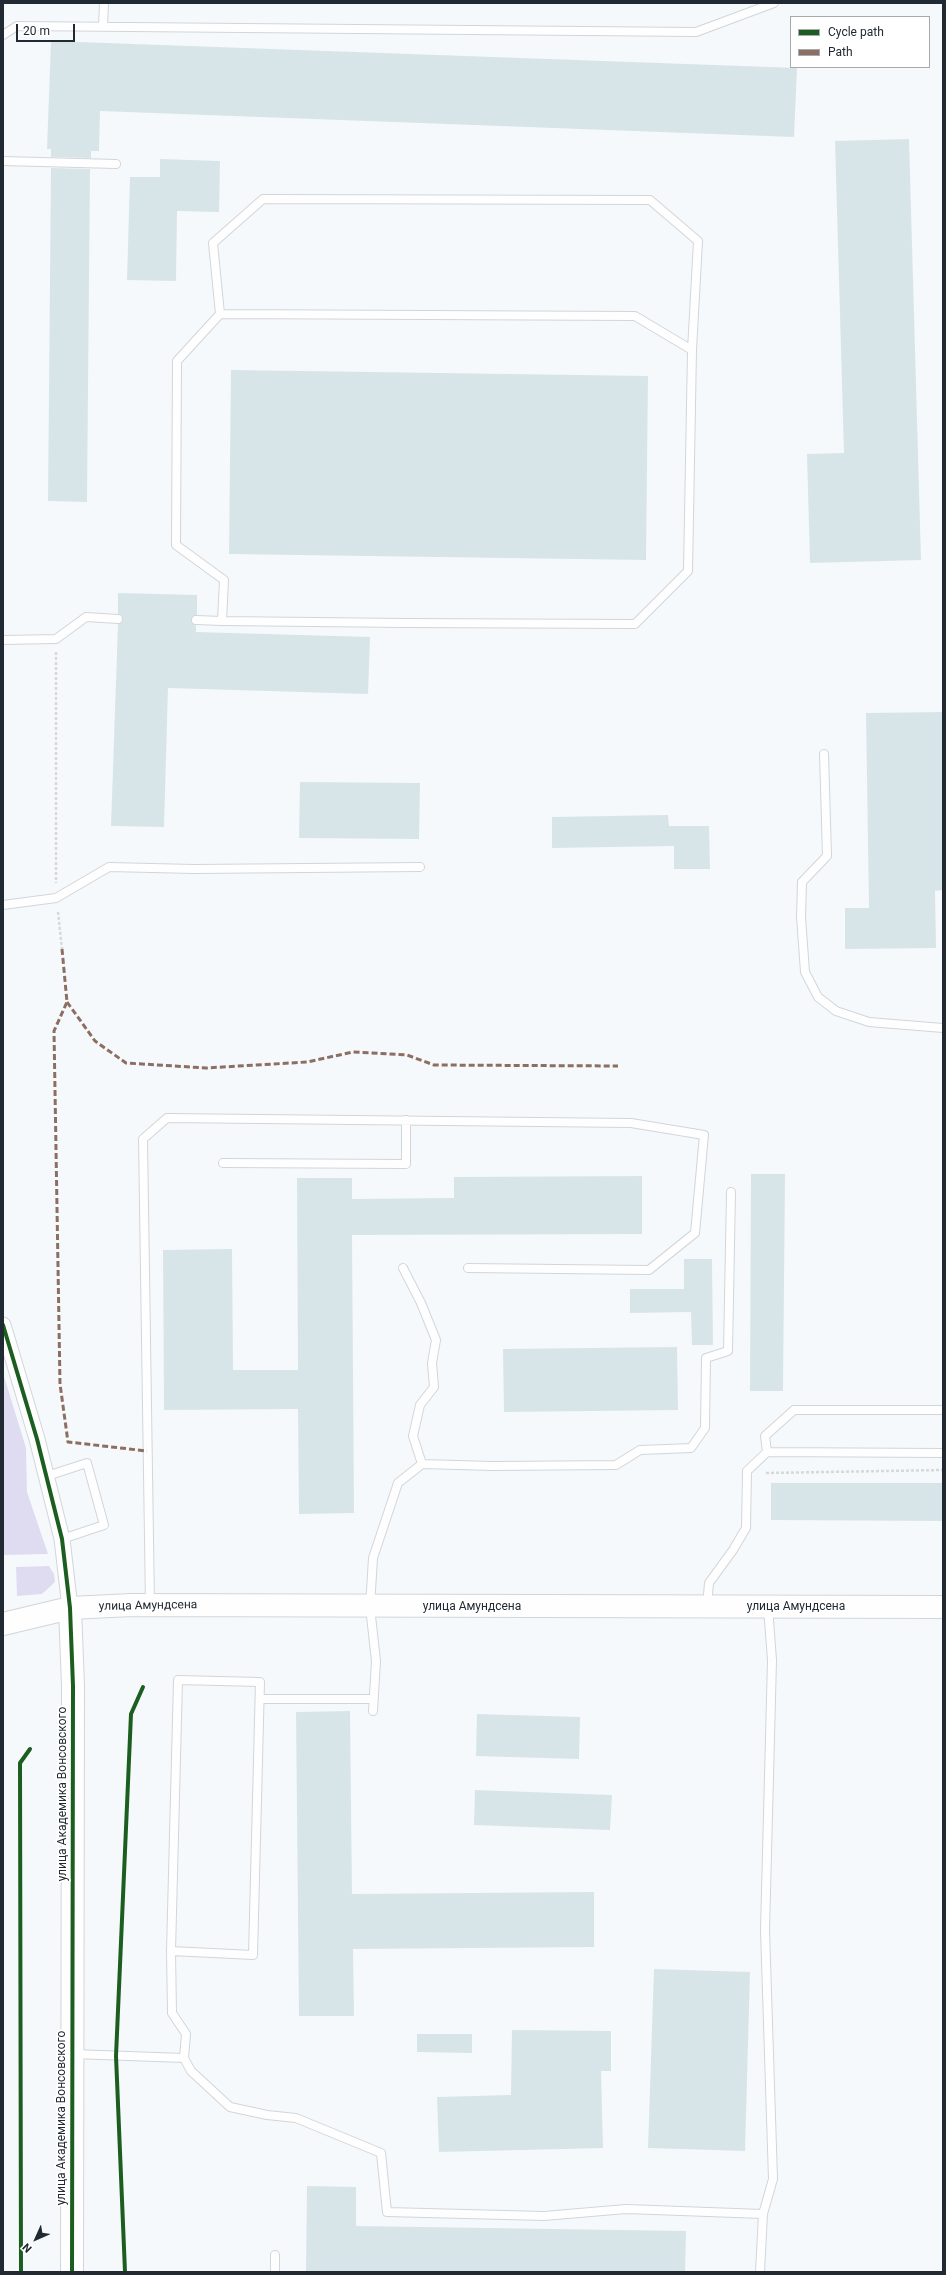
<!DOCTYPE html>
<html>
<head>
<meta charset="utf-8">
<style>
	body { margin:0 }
	#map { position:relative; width:946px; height:2275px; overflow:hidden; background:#f6f9fb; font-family:Roboto,sans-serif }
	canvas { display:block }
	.frame { position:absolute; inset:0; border:4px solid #212a32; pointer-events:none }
	.legend { position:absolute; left:790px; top:16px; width:140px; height:52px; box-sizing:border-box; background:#fff; border:1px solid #a6aaad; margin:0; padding:5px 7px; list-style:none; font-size:12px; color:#212a32 }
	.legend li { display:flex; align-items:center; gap:8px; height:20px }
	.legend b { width:20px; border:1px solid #a6aaad }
	.north { position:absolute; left:16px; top:2219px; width:40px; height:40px; -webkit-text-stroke:3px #fff; paint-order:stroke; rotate:225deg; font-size:11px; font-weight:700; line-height:16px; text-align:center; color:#212a32 }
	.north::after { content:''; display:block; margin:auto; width:14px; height:18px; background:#212a32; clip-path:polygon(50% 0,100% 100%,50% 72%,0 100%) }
	.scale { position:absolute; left:16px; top:24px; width:59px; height:18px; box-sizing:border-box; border:2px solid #212a32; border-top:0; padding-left:5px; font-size:12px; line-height:14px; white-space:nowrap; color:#212a32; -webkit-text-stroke:3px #fff; paint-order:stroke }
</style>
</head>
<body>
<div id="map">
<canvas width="946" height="2275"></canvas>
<div class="frame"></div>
<ul class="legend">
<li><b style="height:5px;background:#1b5e20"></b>Cycle path</li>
<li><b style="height:5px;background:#8d6e63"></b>Path</li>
</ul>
<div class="north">N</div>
<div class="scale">20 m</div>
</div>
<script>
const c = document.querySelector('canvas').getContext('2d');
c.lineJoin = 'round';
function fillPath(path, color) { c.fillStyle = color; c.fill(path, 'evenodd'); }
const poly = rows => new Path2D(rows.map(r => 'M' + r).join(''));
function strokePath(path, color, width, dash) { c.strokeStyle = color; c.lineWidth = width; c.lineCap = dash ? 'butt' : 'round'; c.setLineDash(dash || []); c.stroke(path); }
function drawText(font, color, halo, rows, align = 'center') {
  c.font = font + ' Roboto,sans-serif'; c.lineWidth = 3.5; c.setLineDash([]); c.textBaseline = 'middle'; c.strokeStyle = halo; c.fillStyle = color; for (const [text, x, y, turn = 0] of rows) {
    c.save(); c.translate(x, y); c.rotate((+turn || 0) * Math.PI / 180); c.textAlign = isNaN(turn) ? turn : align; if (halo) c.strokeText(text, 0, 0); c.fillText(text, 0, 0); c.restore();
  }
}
fillPath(poly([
	[3,1373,26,1448,27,1492,48,1554,3,1555],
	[49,1566,54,1574,55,1582,42,1594,17,1596,16,1567]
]), '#dfdcf2');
fillPath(poly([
	[51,41,797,68,794,137,100,111,99,151,91,151,91,158,51,157,51,149,47,149],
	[909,139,921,560,810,563,807,454,844,453,835,141],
	[160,159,220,161,219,212,177,211,176,281,127,280,130,177,160,177],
	[51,168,90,169,87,502,48,501],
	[231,370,648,376,646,560,229,554],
	[118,593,197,595,197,615,192,617,191,620,196,626,196,632,370,637,368,694,168,688,164,827,111,826,118,624,123,619,118,614],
	[943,712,943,890,935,891,936,948,845,949,845,908,869,908,866,713],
	[300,782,420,783,419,839,299,838],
	[668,815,669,826,709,826,710,869,674,869,674,846,552,848,552,817],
	[751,1174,785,1174,783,1391,750,1391],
	[642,1176,642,1234,352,1235,354,1513,299,1514,298,1409,164,1410,163,1250,232,1249,233,1370,298,1370,297,1178,352,1178,352,1199,454,1198,454,1177],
	[684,1259,712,1259,713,1345,692,1345,691,1312,630,1313,630,1289,684,1289],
	[677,1347,678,1410,504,1412,503,1349],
	[771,1483,943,1483,943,1521,771,1520],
	[350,1711,352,1894,594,1892,594,1947,353,1949,354,2016,299,2016,296,1712],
	[477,1714,580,1717,579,1759,476,1756],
	[475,1790,612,1795,610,1830,474,1825],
	[654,1969,750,1972,745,2151,648,2148],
	[512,2030,611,2031,611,2071,601,2071,603,2148,439,2152,437,2097,511,2095],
	[417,2034,472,2034,472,2053,417,2052],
	[307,2186,356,2187,356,2226,686,2231,685,2272,306,2272]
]), '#d7e5e9');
const lane = poly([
	[103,26,104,3],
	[3,35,17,26,696,32,774,3],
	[3,161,116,164],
	[220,314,213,243,263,199,650,200,698,241,692,350],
	[196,620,222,621,405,623,635,624,688,571,692,350,635,316,220,314,177,361,176,545,224,580,222,621],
	[3,640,56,639,86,617,118,619],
	[824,754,827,856,802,882,801,917,805,972,818,997,836,1011,869,1022,943,1028],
	[3,905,56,898,109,867,194,869,420,867],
	[223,1163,406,1164,406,1120],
	[403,1268,421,1303,436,1340,432,1363,434,1387,420,1405,413,1436,422,1464],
	[767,1452,765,1436,794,1410,943,1410],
	[47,1476,87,1463,104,1525,62,1539],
	[150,1605,143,1139,167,1118,631,1123,704,1135,695,1233,649,1270,468,1268],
	[707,1606,709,1583,733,1550,746,1528,747,1471,767,1452,943,1453],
	[260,1699,373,1699],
	[373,1711,376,1661,370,1607,373,1558,398,1483,422,1464,493,1466,616,1465,640,1450,691,1448,705,1428,706,1358,728,1351,731,1192],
	[171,1951,253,1955,260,1682,178,1680,171,1951,172,2013,186,2034,184,2058,191,2071,230,2107,267,2115,296,2118,381,2153,387,2212,544,2216,626,2209,763,2214],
	[73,2054,184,2058],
	[275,2255,275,2272],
	[760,2272,763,2214,773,2179,765,1930,772,1660,768,1607]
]);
const street = poly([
	[3,1325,37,1439,62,1539,70,1608]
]);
const secondary = poly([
	[70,1608,73,1686,72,2272],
	[3,1624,70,1608,132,1605,943,1607]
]);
strokePath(lane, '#d0d6db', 10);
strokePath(street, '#d0d6db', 17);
strokePath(secondary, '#d0d6db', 24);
strokePath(poly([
	[56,652,56,883],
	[58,912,62,949],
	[766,1473,943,1470]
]), '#d7d8d9', 2.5, [3, 2]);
strokePath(lane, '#fefefe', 8);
strokePath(street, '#fefefe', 15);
strokePath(secondary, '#fefefe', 22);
strokePath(poly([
	[62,949,67,1002,54,1031,60,1384,68,1442,147,1451],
	[67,1002,95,1041,126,1063,206,1068,307,1062,353,1052,407,1055,434,1065,618,1066]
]), '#8d6e63', 3, [6, 3]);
strokePath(poly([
	[3,1325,37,1439,62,1539,70,1608,73,1686,72,2272],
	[21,2272,20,1763,30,1749],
	[125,2272,116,2056,131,1714,143,1687]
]), '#1b5e20', 4);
drawText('12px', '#212a32', '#fff', [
	["улица Амундсена",148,1606,-1],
	["улица Амундсена",472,1607],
	["улица Амундсена",796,1607],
	["улица Академика Вонсовского",63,1794,-90],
	["улица Академика Вонсовского",62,2118,-90]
]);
</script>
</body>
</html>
